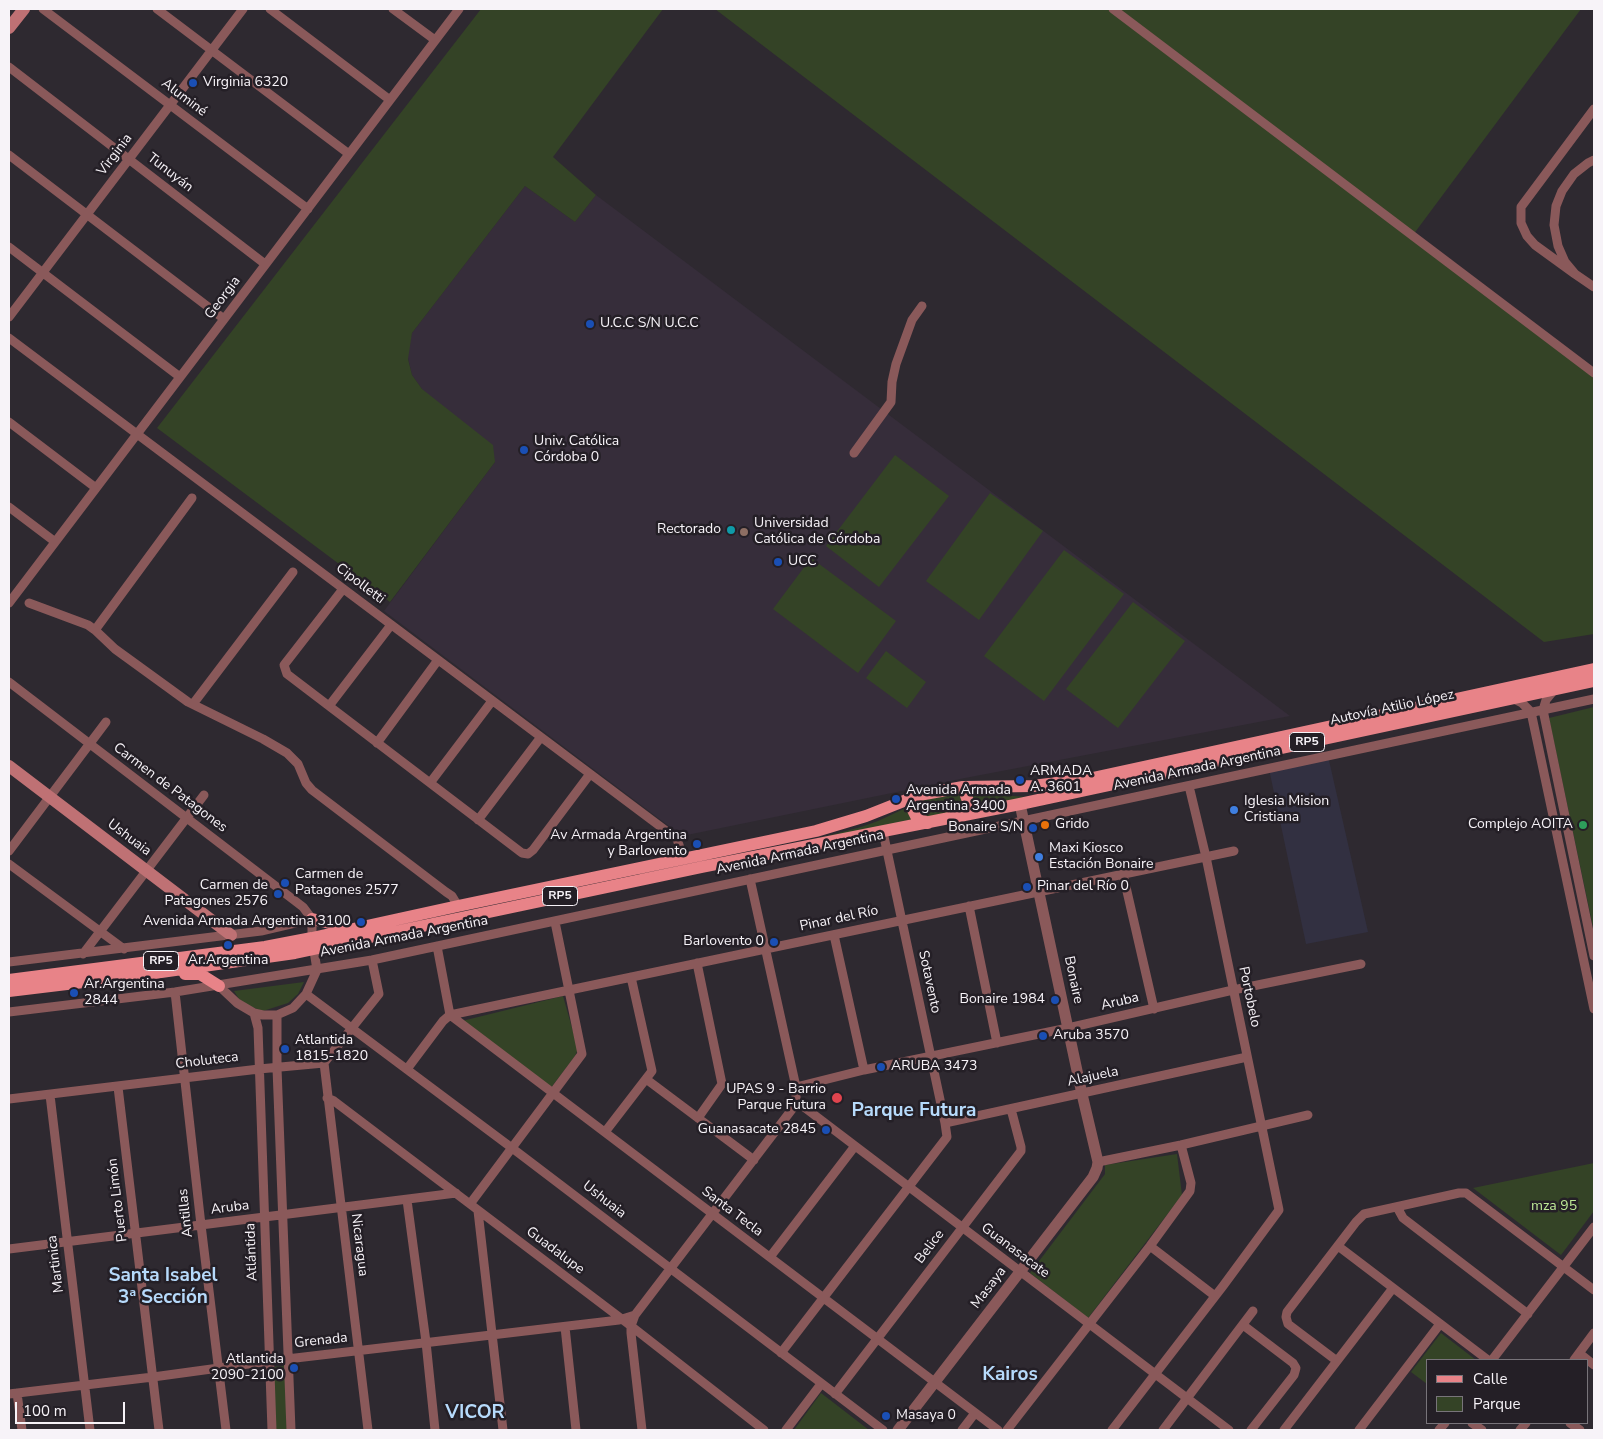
<!DOCTYPE html>
<html>
<head>
<meta charset="utf-8">
<style>
	body { margin:0 }
	#map { position:relative; width:1603px; height:1439px; overflow:hidden; background:#2e2930; font-family:"Nunito Sans",sans-serif }
	canvas { display:block }
	.frame { position:absolute; inset:0; border:10px solid #f7f3f8; pointer-events:none }
	.legend { position:absolute; left:1426px; top:1359px; width:162px; height:65px; box-sizing:border-box; background:#241f26; border:1px solid #78747a; margin:0; padding:6px 9px; list-style:none; font-size:15px; color:#f7f3f8 }
	.legend li { display:flex; align-items:center; gap:10px; height:25px }
	.legend b { width:25px; border:1px solid #78747a }
	.scale { position:absolute; left:15px; top:1402px; width:110px; height:22px; box-sizing:border-box; border:2px solid #f7f3f8; border-top:0; padding-left:6px; font-size:15px; line-height:18px; white-space:nowrap; color:#f7f3f8; -webkit-text-stroke:4px #241f26; paint-order:stroke }
</style>
</head>
<body>
<div id="map">
<canvas width="1603" height="1439"></canvas>
<div class="frame"></div>
<ul class="legend">
<li><b style="height:6px;background:#e88388"></b>Calle</li>
<li><b style="height:14px;background:#344326"></b>Parque</li>
</ul>
<div class="scale">100 m</div>
</div>
<script>
const c = document.querySelector('canvas').getContext('2d');
c.lineJoin = 'round';
function fillPath(path, color) { c.fillStyle = color; c.fill(path, 'evenodd'); }
const poly = rows => new Path2D(rows.map(r => 'M' + r).join(''));
function strokePath(path, color, width, dash) { c.strokeStyle = color; c.lineWidth = width; c.lineCap = dash ? 'butt' : 'round'; c.setLineDash(dash || []); c.stroke(path); }
function drawText(font, color, halo, rows, align = 'center') {
  c.font = font + ' "Nunito Sans",sans-serif'; c.lineWidth = 5; c.setLineDash([]); c.textBaseline = 'middle'; c.strokeStyle = halo; c.fillStyle = color; for (const [text, x, y, turn = 0] of rows) {
    c.save(); c.translate(x, y); c.rotate((+turn || 0) * Math.PI / 180); c.textAlign = isNaN(turn) ? turn : align; if (halo) c.strokeText(text, 0, 0); c.fillText(text, 0, 0); c.restore();
  }
}
fillPath(poly([
	[525,186,575,222,596,195,1290,716,965,778,682,836,384,611,495,462,422,389,412,375,407,354,412,333]
]), '#362d3a');
fillPath(poly([
	[1328,756,1368,932,1306,944,1269,769]
]), '#323041');
fillPath(poly([
	[481,9,663,9,553,157,596,195,575,222,525,186,412,333,408,359,412,375,422,389,493,445,495,462,390,602,157,428],
	[715,9,1581,9,1413,235,1594,373,1594,634,1544,642],
	[895,455,949,496,879,587,826,546],
	[990,493,1043,531,979,620,926,581],
	[1064,550,1124,594,1044,701,984,656],
	[811,558,896,621,858,673,773,609],
	[1133,602,1185,641,1118,728,1066,689],
	[886,651,926,682,907,708,866,678],
	[1594,707,1594,932,1549,718],
	[958,793,964,796,962,809,926,818,919,816,917,808,920,801],
	[970,793,1028,797,971,810],
	[910,806,914,819,804,842,861,827,878,821],
	[304,982,298,994,288,1003,263,1011,249,1006,239,999,234,991],
	[563,996,578,1049,575,1056,550,1089,462,1021],
	[1177,1154,1182,1195,1088,1318,1030,1273,1105,1174,1105,1165],
	[1594,1163,1594,1211,1561,1255,1473,1188],
	[1441,1333,1476,1360,1427,1360,1427,1384,1411,1372],
	[290,1365,291,1430,275,1430,272,1367],
	[821,1393,869,1430,794,1430]
]), '#344326');
strokePath(poly([
	[43,9,308,209],
	[157,9,349,154],
	[270,9,390,100],
	[393,9,435,40],
	[1113,9,1594,373],
	[9,67,265,264],
	[9,155,224,319],
	[1594,160,1588,163,1574,174,1562,191,1556,206,1554,225,1558,246,1565,262,1575,274,1594,287],
	[9,247,180,377],
	[1575,274,1535,245,1527,236,1521,223,1521,207,1594,109],
	[9,317,243,9],
	[9,338,677,839,684,860],
	[9,422,96,488],
	[854,453,891,402,892,382,896,364,912,320,922,306],
	[9,507,54,541],
	[343,589,284,665,287,674,522,853,528,854,533,850,590,774],
	[9,603,459,9],
	[29,603,88,625,95,630,115,649,188,702,263,739,287,753,298,764,306,783,312,790,446,892,452,896,458,906],
	[95,630,192,498],
	[9,682,303,907,312,919],
	[1555,689,1546,700,1543,710,1594,956],
	[1512,698,1522,703,1531,712,1594,1009],
	[193,704,293,572],
	[329,706,391,625],
	[377,743,438,660],
	[430,783,492,701],
	[478,820,541,737],
	[9,851,106,722],
	[9,864,124,949],
	[1123,874,1154,1009],
	[969,906,997,1043],
	[834,935,864,1070],
	[437,946,450,1015],
	[83,954,204,795],
	[9,962,261,931,312,919],
	[697,963,722,1084,698,1118],
	[219,986,237,1003,254,1013,263,1015,277,1015,293,1008,306,994,317,970,312,938,312,919],
	[175,992,201,1225,226,1430],
	[306,994,512,1148,883,1430],
	[9,1012,175,992,372,960,1594,699],
	[254,1013,258,1028,272,1430],
	[277,1015,277,1068,291,1430],
	[450,1015,998,1430],
	[324,1063,368,1430],
	[407,1069,443,1021,450,1015,1234,851],
	[646,1079,754,1160],
	[118,1087,159,1430],
	[796,1087,864,1070,1068,1028,1233,990,1361,964],
	[50,1095,90,1430],
	[327,1098,334,1101,631,1326,764,1430],
	[9,1099,259,1069,324,1063,379,994,372,960],
	[796,1101,1229,1430],
	[945,1123,1247,1057],
	[605,1132,652,1071,631,977],
	[1098,1162,1181,1145,1308,1115],
	[407,1200,426,1342,435,1430],
	[470,1204,582,1054,555,922],
	[1397,1207,1403,1218,1528,1314],
	[478,1211,503,1430],
	[1150,1246,1215,1296],
	[1338,1246,1488,1360],
	[9,1249,456,1193],
	[770,1257,855,1146],
	[1243,1325,1293,1363,1296,1368,1294,1375,1251,1430],
	[565,1327,576,1430],
	[781,1353,947,1137,945,1123,883,832],
	[1579,1353,1594,1365],
	[1492,1360,1594,1227],
	[1574,1360,1594,1333],
	[1337,1361,1288,1324,1286,1317,1287,1312,1356,1222,1364,1214,1459,1193,1466,1193,1594,1290],
	[17,1393,22,1430],
	[9,1394,153,1377,270,1361,619,1320,635,1315],
	[835,1394,1021,1151,1021,1147,1011,1109],
	[1472,1423,1482,1430],
	[1570,1423,1580,1430],
	[642,1430,631,1333,631,1326,635,1315,793,1108,796,1101,796,1087,750,879],
	[786,1430,821,1384],
	[962,1430,975,1413],
	[1007,1430,1150,1246,1190,1191,1191,1183,1181,1145],
	[1112,1430,1223,1286,1279,1210,1206,857,1189,786],
	[1163,1430,1253,1311],
	[1284,1430,1393,1288],
	[1359,1430,1440,1324],
	[1439,1430,1445,1423],
	[1520,1430,1526,1423]
]), '#8a595a', 9);
strokePath(poly([
	[898,1430,1093,1177,1097,1168,1098,1162,1082,1094,1020,804]
]), '#8a595a', 11);
strokePath(poly([
	[9,28,24,9],
	[9,766,231,935]
]), '#bf7174', 12);
strokePath(poly([
	[919,795,914,801,913,810,917,818,928,823],
	[958,817,967,811,969,804,963,787],
	[312,919,330,923,343,931],
	[185,974,200,974,219,986],
	[9,980,265,947,312,938,458,906,816,831,866,816,919,795,963,787,1033,786,1088,779,1594,669],
	[9,991,133,976,295,953,702,867,1020,804,1594,681]
]), '#e88388', 12);
for (const [x, y, r, color] of [
	[193,83,5,"#1a4fb4"],
	[590,324,5,"#1a4fb4"],
	[524,450,5,"#1a4fb4"],
	[731,530,5,"#0f9aa8"],
	[744,532,5,"#8d6e63"],
	[778,562,5,"#1a4fb4"],
	[1020,780,5,"#1a4fb4"],
	[896,799,5,"#1a4fb4"],
	[1234,810,5,"#3f7fe0"],
	[1045,825,5,"#e8710a"],
	[1583,825,5,"#2e9e5b"],
	[1033,828,5,"#1a4fb4"],
	[697,844,5,"#1a4fb4"],
	[1039,857,5,"#3f7fe0"],
	[285,883,5,"#1a4fb4"],
	[1027,887,5,"#1a4fb4"],
	[278,894,5,"#1a4fb4"],
	[361,922,5,"#1a4fb4"],
	[774,942,5,"#1a4fb4"],
	[228,945,5,"#1a4fb4"],
	[74,993,5,"#1a4fb4"],
	[1055,1000,5,"#1a4fb4"],
	[1043,1036,5,"#1a4fb4"],
	[285,1049,5,"#1a4fb4"],
	[881,1067,5,"#1a4fb4"],
	[837,1098,6,"#e0444e"],
	[826,1130,5,"#1a4fb4"],
	[294,1368,5,"#1a4fb4"],
	[886,1416,5,"#1a4fb4"]
]) { const dot = new Path2D(); dot.arc(x, y, r, 0, 2 * Math.PI); c.fillStyle = color; c.fill(dot); strokePath(dot, '#241f26', 2); }
for (const [x, y, w] of [
	[1307,742,35],
	[560,896,35],
	[161,961,35]
]) { const box = new Path2D(); box.roundRect(x - w / 2, y - 9.5, w, 19, 4); c.fillStyle = '#241f26'; c.fill(box); strokePath(box, '#f7f3f8', 1); }
drawText('bold 12px', '#f7f3f8', null, [
	["RP5",1307,742],
	["RP5",560,896],
	["RP5",161,961]
]);
drawText('14px', '#f7f3f8', '#241f26', [
	["Virginia 6320",203,83],
	["U.C.C S/N U.C.C",600,324],
	["Univ. Católica",534,442],
	["Córdoba 0",534,458],
	["Universidad",754,524],
	["Católica de Córdoba",754,540],
	["Rectorado",721,530,"right"],
	["UCC",788,562],
	["ARMADA",1030,772],
	["A. 3601",1030,788],
	["Avenida Armada",906,791],
	["Argentina 3400",906,807],
	["Iglesia Mision",1244,802],
	["Cristiana",1244,818],
	["Grido",1055,825],
	["Complejo AOITA",1573,825,"right"],
	["Bonaire S/N",1023,828,"right"],
	["Av Armada Argentina",687,836,"right"],
	["y Barlovento",687,852,"right"],
	["Maxi Kiosco",1049,849],
	["Estación Bonaire",1049,865],
	["Carmen de",295,875],
	["Patagones 2577",295,891],
	["Carmen de",268,886,"right"],
	["Patagones 2576",268,902,"right"],
	["Pinar del Río 0",1037,887],
	["Avenida Armada Argentina 3100",351,922,"right"],
	["Barlovento 0",764,942,"right"],
	["Ar.Argentina",228,961,"center"],
	["Ar.Argentina",84,985],
	["2844",84,1001],
	["Bonaire 1984",1045,1000,"right"],
	["Aruba 3570",1053,1036],
	["Atlantida",295,1041],
	["1815-1820",295,1057],
	["ARUBA 3473",891,1067],
	["UPAS 9 - Barrio",826,1090,"right"],
	["Parque Futura",826,1106,"right"],
	["Guanasacate 2845",816,1130,"right"],
	["Atlantida",284,1360,"right"],
	["2090-2100",284,1376,"right"],
	["Masaya 0",896,1416]
], 'left');
drawText('14px', '#f7f3f8', '#241f26', [
	["Aluminé",184,98,37],
	["Virginia",115,155,-53],
	["Tunuyán",170,173,38],
	["Georgia",223,298,-53],
	["Cipolletti",360,584,37],
	["Autovía Atilio López",1392,708,-12],
	["Avenida Armada Argentina",1197,769,-12],
	["Carmen de Patagones",170,788,37],
	["Ushuaia",129,838,37],
	["Avenida Armada Argentina",800,853,-12],
	["Pinar del Río",839,919,-12],
	["Avenida Armada Argentina",404,937,-11],
	["Bonaire",1073,980,78],
	["Sotavento",929,982,78],
	["Portobelo",1249,997,78],
	["Aruba",1120,1002,-13],
	["Choluteca",207,1061,-7],
	["Alajuela",1093,1077,-12],
	["Puerto Limón",118,1200,-97],
	["Ushuaia",604,1200,38],
	["Aruba",230,1208,-7],
	["Santa Tecla",732,1212,37],
	["Antillas",186,1213,-96],
	["Nicaragua",359,1245,83],
	["Belice",930,1247,-53],
	["Guadalupe",555,1251,37],
	["Guanasacate",1015,1251,37],
	["Atlántida",252,1252,-92],
	["Martinica",56,1264,-97],
	["Masaya",989,1288,-53],
	["Grenada",321,1341,-6]
]);
drawText('14px', '#bde896', '#241f26', [
	["mza 95",1554,1207]
]);
drawText('bold 19px', '#b6dafb', '#241f26', [
	["Parque Futura",914,1111],
	["Santa Isabel",163,1276],
	["3ª Sección",163,1298],
	["Kairos",1010,1375],
	["VICOR",475,1413]
]);
</script>
</body>
</html>
